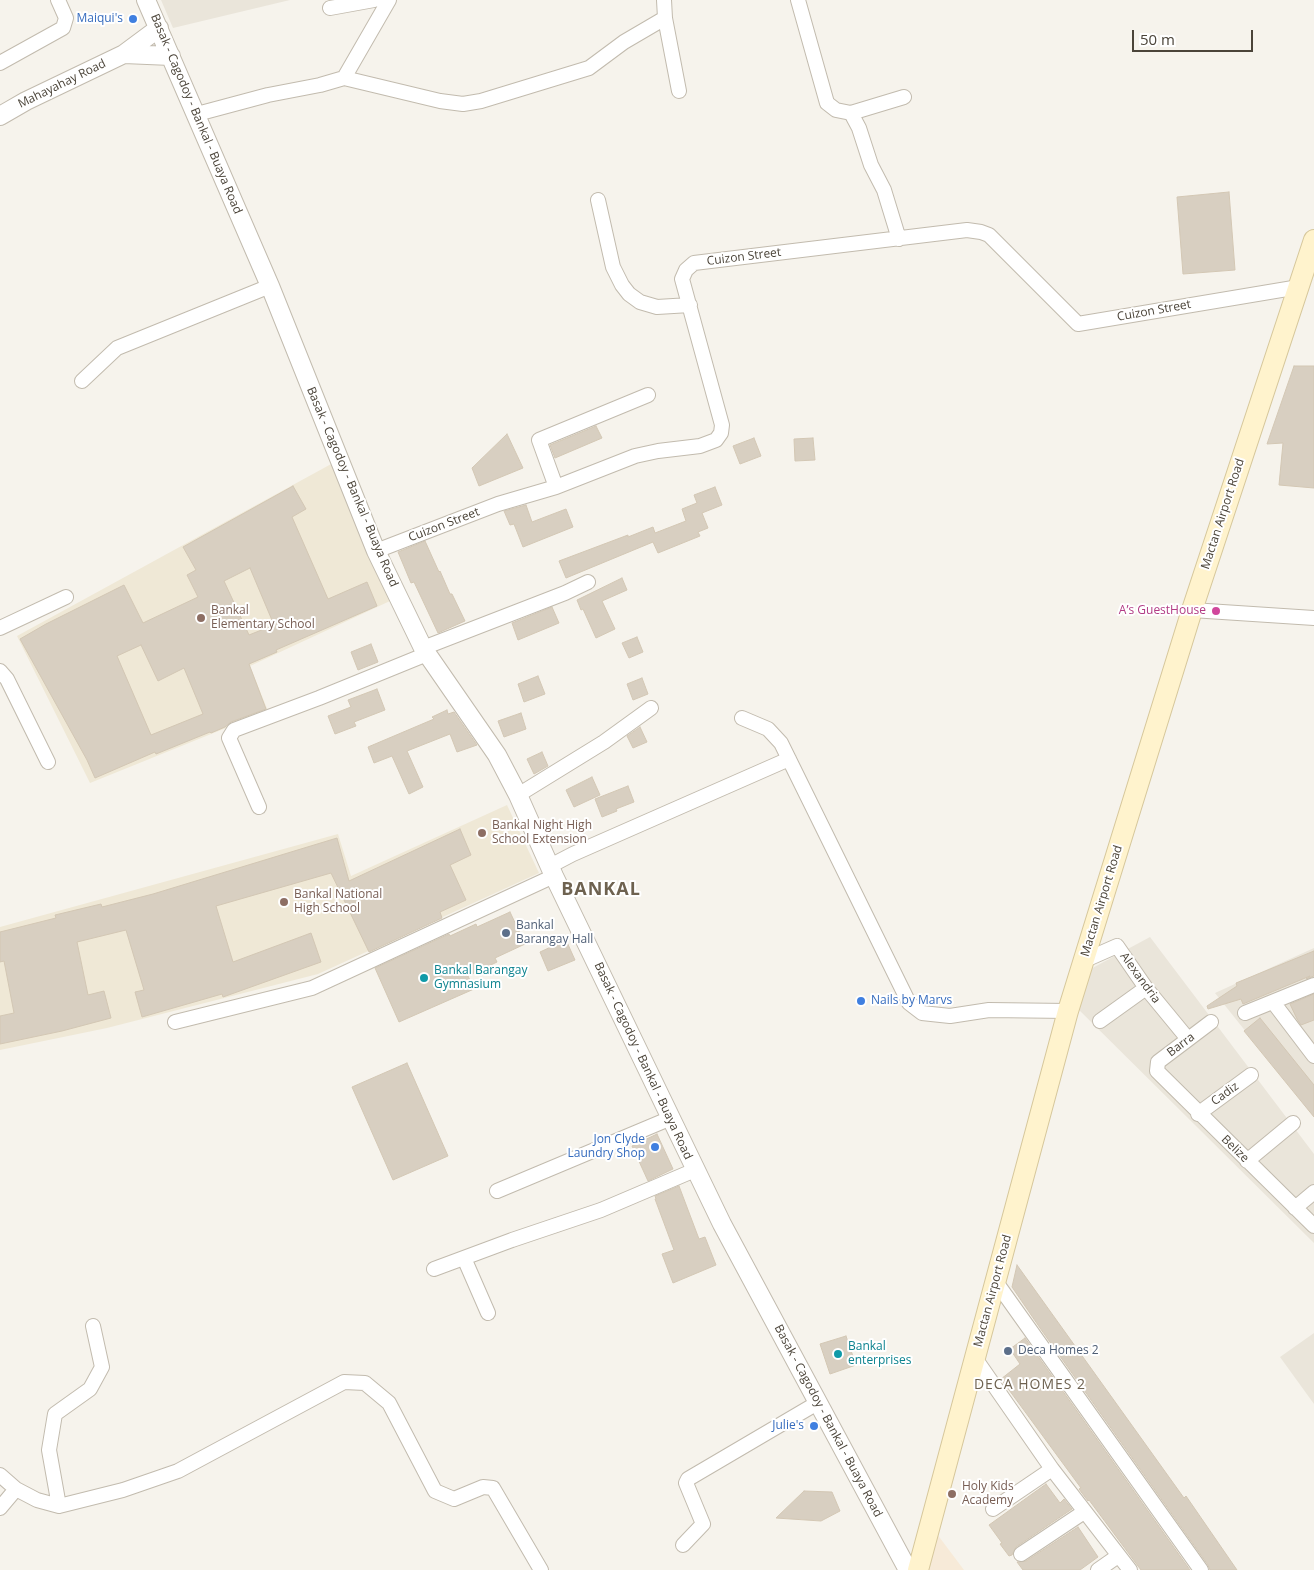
<!DOCTYPE html>
<html>
<head>
<meta charset="utf-8">
<style>
	body { margin:0 }
	#map { position:relative; width:1314px; height:1570px; overflow:hidden; background:#f6f3ec; font-family:"Open Sans",sans-serif }
	canvas { display:block }
	.scale { position:absolute; left:1132px; top:30px; width:121px; height:22px; box-sizing:border-box; border:2px solid #4b4439; border-top:0; padding-left:6px; font-size:15px; line-height:18px; white-space:nowrap; color:#4b4439; -webkit-text-stroke:4px #fff; paint-order:stroke }
</style>
</head>
<body>
<div id="map">
<canvas width="1314" height="1570"></canvas>
<div class="scale">50 m</div>
</div>
<script>
const c = document.querySelector('canvas').getContext('2d');
c.lineJoin = 'round';
function fillPath(path, color) { c.fillStyle = color; c.fill(path, 'evenodd'); }
const poly = rows => new Path2D(rows.map(r => 'M' + r).join(''));
function strokePath(path, color, width, dash) { c.strokeStyle = color; c.lineWidth = width; c.lineCap = dash ? 'butt' : 'round'; c.setLineDash(dash || []); c.stroke(path); }
function drawText(font, color, halo, rows, align = 'center') {
  c.font = font + ' "Open Sans",sans-serif'; c.lineWidth = 4; c.setLineDash([]); c.textBaseline = 'middle'; c.strokeStyle = halo; c.fillStyle = color; for (const [text, x, y, turn = 0] of rows) {
    c.save(); c.translate(x, y); c.rotate((+turn || 0) * Math.PI / 180); c.textAlign = isNaN(turn) ? turn : align; if (halo) c.strokeText(text, 0, 0); c.fillText(text, 0, 0); c.restore();
  }
}
fillPath(poly([
	[161,0,290,0,173,28],
	[1150,937,1314,1154,1314,1243,1074,1005,1085,972],
	[1314,948,1314,1117,1215,993],
	[1314,1333,1314,1404,1280,1357]
]), '#eae5da');
fillPath(poly([
	[937,1534,964,1570,926,1570]
]), '#f7ead8');
fillPath(poly([
	[333,463,390,601,250,666,268,711,90,783,17,636],
	[507,805,539,873,318,974,107,1028,0,1050,0,927,338,834,351,876]
]), '#efe8d6');
const building = poly([
	[1229,192,1235,270,1183,274,1177,197,1229,192],
	[1294,366,1314,366,1314,488,1279,485,1283,443,1267,444,1294,366],
	[596,426,602,438,555,458,550,445,596,426],
	[507,434,523,468,479,486,472,468,507,434],
	[754,438,761,456,740,464,733,446,754,438],
	[813,438,815,460,795,461,794,439,813,438],
	[293,486,306,509,292,517,328,599,367,582,377,606,276,650,277,652,249,664,266,709,231,722,225,727,211,733,210,732,156,754,155,752,95,778,87,760,20,639,46,624,124,585,143,623,198,597,187,575,196,570,183,547,293,486],
	[250,568,274,625,249,635,224,581,250,568],
	[141,645,158,681,184,668,203,714,151,735,117,656,141,645],
	[715,487,722,505,702,513,708,528,698,532,700,536,658,553,653,542,566,578,559,561,628,535,628,537,653,527,655,533,686,521,682,509,697,503,694,495,715,487],
	[526,505,532,522,566,509,573,527,523,547,514,524,510,525,504,511,526,505],
	[425,541,439,572,440,571,450,594,452,594,465,621,438,633,414,582,411,583,398,552,425,541],
	[622,578,627,590,602,601,615,629,596,638,583,609,581,610,577,600,622,578],
	[552,607,559,623,518,640,512,623,552,607],
	[637,637,643,652,629,658,622,643,637,637],
	[371,644,378,662,358,670,351,652,371,644],
	[538,676,545,694,524,702,518,684,538,676],
	[642,678,648,694,633,700,627,684,642,678],
	[377,689,385,710,354,722,356,726,335,734,328,716,351,707,348,700,377,689],
	[447,710,448,714,454,712,477,745,457,752,450,734,407,751,423,787,409,794,392,756,374,763,368,747,434,719,432,717,447,710],
	[521,713,526,729,504,737,498,721,521,713],
	[640,727,647,742,633,748,627,736,640,727],
	[542,752,548,766,534,774,527,759,542,752],
	[592,777,600,795,574,807,566,790,592,777],
	[628,786,634,802,616,809,617,811,602,817,595,799,628,786],
	[460,829,471,855,450,865,466,900,440,912,442,918,369,952,331,873,216,906,233,962,311,933,321,962,223,997,222,994,142,1017,135,992,144,990,126,930,77,942,88,995,104,991,111,1018,62,1031,0,1044,0,1016,14,1013,4,961,0,962,0,932,56,918,55,915,101,904,102,907,153,894,337,838,349,881,460,829],
	[510,912,525,944,495,958,497,962,468,976,474,989,399,1022,375,968,449,934,450,936,476,924,477,927,510,912],
	[566,940,575,960,548,971,540,952,566,940],
	[1314,951,1314,976,1306,979,1310,976,1243,1004,1241,999,1208,1009,1207,1006,1237,986,1236,983,1314,951],
	[1314,994,1314,1020,1301,1025,1297,1019,1290,1004,1314,994],
	[1260,1018,1314,1085,1314,1117,1244,1031,1260,1018],
	[407,1063,448,1156,393,1180,352,1087,407,1063],
	[657,1134,673,1169,648,1181,632,1146,657,1134],
	[679,1186,699,1239,705,1237,716,1265,673,1283,662,1254,674,1250,655,1199,656,1199,655,1196,679,1186],
	[1017,1265,1184,1498,1186,1496,1237,1570,1210,1570,1208,1565,1040,1328,1012,1287,1017,1265],
	[846,1336,856,1365,830,1374,820,1344,846,1336],
	[1025,1338,1190,1570,1141,1570,1089,1500,1088,1501,1079,1489,1081,1488,1001,1379,1020,1364,1010,1349,1025,1338],
	[1046,1484,1060,1503,1064,1499,1072,1509,1016,1547,1012,1555,1009,1556,1000,1544,1002,1543,989,1525,1046,1484],
	[804,1491,832,1492,840,1511,821,1521,776,1518,804,1491],
	[1078,1527,1098,1557,1080,1570,1023,1570,1017,1562,1026,1561,1078,1527]
]);
fillPath(building, '#d8cfc1');
strokePath(building, '#d3c7b4', 1);
const minor = poly([
	[798,0,827,103,836,110,851,113,859,128,871,165,884,190,899,239],
	[330,8,374,0],
	[665,18,679,91],
	[0,63,63,28,66,18,58,0],
	[344,78,389,0],
	[851,113,904,97],
	[197,114,268,95,320,85,344,78,440,101,463,104,481,101,589,68,624,42,665,18,664,0],
	[598,200,613,267,622,285,629,294,640,302,657,307,690,305],
	[82,381,117,348,270,286],
	[556,487,539,440,648,395],
	[376,551,498,504,556,487,635,456,658,451,700,446,716,440,721,433,722,425,682,279,686,270,694,263,967,230,981,232,989,235,1078,324,1299,287],
	[1192,610,1314,618],
	[0,628,66,597],
	[423,648,565,593,588,582],
	[0,671,7,679,48,762],
	[742,718,768,729,781,743,909,1003,922,1013,950,1016,989,1010,1068,1011],
	[518,795,604,742,651,708],
	[259,807,229,738,234,730,319,698,427,654],
	[550,866,573,854,789,759],
	[1083,961,1117,946,1146,988,1188,1039],
	[1273,1002,1314,1056],
	[1245,1013,1314,985],
	[1100,1021,1146,988],
	[175,1022,312,988,554,876],
	[1211,1022,1158,1062,1157,1071,1314,1226],
	[1198,1114,1251,1075],
	[1247,1161,1293,1123],
	[497,1191,671,1118],
	[1295,1208,1314,1192],
	[464,1258,488,1313],
	[434,1269,512,1240,601,1210,695,1170],
	[996,1282,1201,1570],
	[975,1358,1052,1469,1130,1570],
	[0,1475,16,1489,37,1500,59,1506,123,1490,178,1471,344,1382,365,1383,389,1403,435,1491,454,1499,483,1487,493,1488,541,1570],
	[59,1506,49,1450,55,1414,90,1389,102,1367,93,1326],
	[0,1508,16,1489],
	[993,1509,1052,1469],
	[683,1545,703,1524,686,1483,688,1479,819,1402],
	[1021,1554,1084,1512],
	[1098,1570,1118,1556]
]);
const tertiary = poly([
	[146,0,270,286,376,551,423,648,497,755,518,795,554,876,722,1224,908,1570],
	[124,54,171,56],
	[0,116,26,101,124,54,159,28]
]);
const secondary = poly([
	[918,1570,1068,1011,1192,610,1314,240]
]);
strokePath(minor, '#c2bbae', 16);
strokePath(tertiary, '#c2bbae', 20);
strokePath(secondary, '#d6c79b', 22);
strokePath(minor, '#fff', 14);
strokePath(tertiary, '#fff', 18);
strokePath(secondary, '#fff3cd', 20);
for (const [x, y, r, color] of [
	[133,19,5,"#3f7fe0"],
	[1216,611,5,"#d1479c"],
	[201,618,5,"#8d6e63"],
	[482,833,5,"#8d6e63"],
	[284,902,5,"#8d6e63"],
	[506,933,5,"#5c6f8a"],
	[424,978,5,"#0f9aa8"],
	[861,1001,5,"#3f7fe0"],
	[655,1147,5,"#3f7fe0"],
	[1008,1351,5,"#5c6f8a"],
	[838,1354,5,"#0f9aa8"],
	[814,1426,5,"#3f7fe0"],
	[952,1494,5,"#8d6e63"]
]) { const dot = new Path2D(); dot.arc(x, y, r, 0, 2 * Math.PI); c.fillStyle = color; c.fill(dot); strokePath(dot, '#fff', 2); }
drawText('12px', '#366cbe', '#fff', [
	["Maiqui's",123,19],
	["Nails by Marvs",871,1001,"left"],
	["Jon Clyde",645,1140],
	["Laundry Shop",645,1154],
	["Julie's",804,1426]
], 'right');
drawText('12px', '#4b4439', '#fff', [
	["Mahayahay Road",62,84,-26],
	["Basak - Cagodoy - Bankal - Buaya Road",196,114,67],
	["Cuizon Street",744,257,-7],
	["Cuizon Street",1154,311,-10],
	["Basak - Cagodoy - Bankal - Buaya Road",352,487,67],
	["Mactan Airport Road",1223,514,-72],
	["Cuizon Street",444,525,-21],
	["Mactan Airport Road",1102,901,-73],
	["Alexandria",1140,978,54],
	["Barra",1181,1045,-37],
	["Basak - Cagodoy - Bankal - Buaya Road",643,1061,65],
	["Cadiz",1225,1094,-36],
	["Belize",1235,1149,44],
	["Mactan Airport Road",993,1291,-75],
	["Basak - Cagodoy - Bankal - Buaya Road",828,1421,62]
]);
drawText('12px', '#785e54', '#fff', [
	["Bankal",211,611],
	["Elementary School",211,625],
	["Bankal Night High",492,826],
	["School Extension",492,840],
	["Bankal National",294,895],
	["High School",294,909],
	["Holy Kids",962,1487],
	["Academy",962,1501]
], 'left');
drawText('12px', '#b23c85', '#fff', [
	["A’s GuestHouse",1206,611]
], 'right');
drawText('12px', '#4e5e75', '#fff', [
	["Bankal",516,926],
	["Barangay Hall",516,940],
	["Deca Homes 2",1018,1351]
], 'left');
drawText('12px', '#0d838f', '#fff', [
	["Bankal Barangay",434,971],
	["Gymnasium",434,985],
	["Bankal",848,1347],
	["enterprises",848,1361]
], 'left');
c.letterSpacing = '1px';
drawText('14px', '#6e6250', '#fff', [
	["DECA HOMES 2",1030,1385]
]);
c.letterSpacing = '0px';
c.letterSpacing = '1px';
drawText('bold 18px', '#6e6250', '#fff', [
	["BANKAL",601,890]
]);
c.letterSpacing = '0px';
</script>
</body>
</html>
